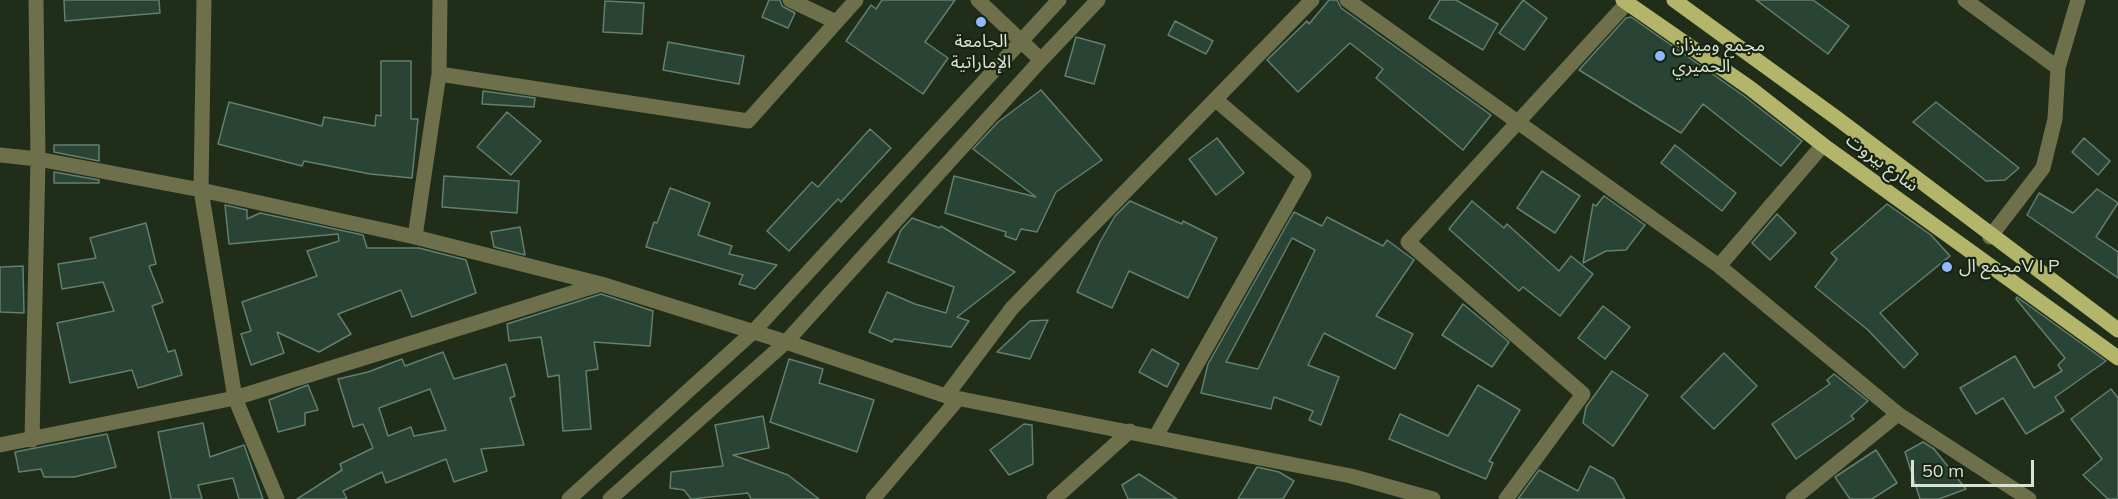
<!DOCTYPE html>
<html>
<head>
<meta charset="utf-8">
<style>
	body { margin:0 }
	#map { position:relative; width:2118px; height:499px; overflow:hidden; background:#202d19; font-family:Mulish,sans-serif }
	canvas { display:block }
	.scale { position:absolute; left:1911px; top:460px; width:123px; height:27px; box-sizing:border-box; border:3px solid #d9e2d5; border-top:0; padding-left:8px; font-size:18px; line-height:21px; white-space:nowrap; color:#d9e2d5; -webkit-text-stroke:4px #17230f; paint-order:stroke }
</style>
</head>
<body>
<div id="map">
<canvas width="2118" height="499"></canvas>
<div class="scale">50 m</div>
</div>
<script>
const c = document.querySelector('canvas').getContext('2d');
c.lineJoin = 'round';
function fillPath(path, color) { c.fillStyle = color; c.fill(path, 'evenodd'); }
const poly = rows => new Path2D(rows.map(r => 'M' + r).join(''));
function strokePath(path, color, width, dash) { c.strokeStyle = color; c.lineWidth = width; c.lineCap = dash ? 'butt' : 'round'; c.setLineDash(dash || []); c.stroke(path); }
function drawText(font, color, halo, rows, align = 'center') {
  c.font = font + ' Mulish,"Noto Sans Arabic",sans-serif'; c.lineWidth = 4.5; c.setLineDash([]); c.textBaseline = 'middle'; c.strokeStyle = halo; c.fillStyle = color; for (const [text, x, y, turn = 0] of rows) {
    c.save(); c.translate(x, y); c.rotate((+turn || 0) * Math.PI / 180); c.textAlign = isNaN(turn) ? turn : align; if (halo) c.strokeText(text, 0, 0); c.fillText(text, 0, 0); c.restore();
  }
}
const building = poly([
	[64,0,159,0,160,13,65,21,64,0],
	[769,0,780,0,782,6,795,13,788,28,762,17,769,0],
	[882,0,955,0,925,42,948,58,923,94,846,41,871,5,876,9,882,0],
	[1329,0,1337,0,1341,8,1491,115,1463,150,1376,78,1383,69,1350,43,1298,92,1267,60,1307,21,1309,24,1329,0],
	[1440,0,1456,0,1498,24,1483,50,1429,18,1440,0],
	[1523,0,1547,18,1524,50,1499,33,1523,0],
	[1756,0,1813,0,1849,26,1828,54,1756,0],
	[605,1,644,3,642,34,603,32,605,1],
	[1631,17,1744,96,1802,141,1781,166,1703,104,1681,133,1579,70,1626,18,1631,17],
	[1175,21,1213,41,1206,54,1168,35,1175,21],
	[1076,37,1105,45,1094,84,1065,76,1076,37],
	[668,42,744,56,739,84,663,70,668,42],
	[381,61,411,61,411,119,418,119,412,178,370,174,304,161,302,166,218,144,229,102,322,126,324,117,375,126,376,115,381,116,381,61],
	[1041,90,1102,160,1056,192,1037,232,1021,229,1016,240,1005,236,1006,232,945,213,954,176,1036,197,973,149,998,122,1041,90],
	[483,91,535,98,534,107,482,104,483,91],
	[1936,102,2019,168,2005,180,1986,181,1913,122,1936,102],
	[507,112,541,141,511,175,477,147,507,112],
	[870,129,891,148,841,202,838,199,789,251,767,231,812,182,818,187,870,129],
	[1217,138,1244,173,1216,195,1189,159,1217,138],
	[2084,138,2110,161,2098,175,2072,152,2084,138],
	[54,145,99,145,99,161,54,152,54,145],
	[1675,145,1736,193,1722,211,1661,163,1675,145],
	[1542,171,1580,196,1555,233,1517,208,1542,171],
	[54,172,99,180,99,183,54,183,54,172],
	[444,176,519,181,517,213,442,207,444,176],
	[670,188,710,203,698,235,732,246,729,254,777,265,755,289,739,284,743,275,646,247,654,222,657,223,670,188],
	[2097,189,2118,203,2096,237,2118,252,2118,278,2027,215,2039,193,2073,213,2097,189],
	[1604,196,1645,225,1626,250,1606,251,1583,263,1593,204,1596,206,1604,196],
	[1130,201,1182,224,1183,221,1217,238,1188,298,1129,271,1112,308,1077,292,1100,242,1115,216,1130,201],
	[1472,201,1504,228,1507,224,1559,271,1571,256,1593,274,1560,316,1523,287,1519,291,1449,229,1472,201],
	[1887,204,1931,235,1950,256,1880,313,1918,354,1904,368,1868,330,1815,287,1837,259,1831,253,1887,204],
	[225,205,247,210,247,219,260,213,363,235,367,248,419,248,466,260,476,293,412,317,401,290,338,314,351,334,319,352,277,332,284,353,251,365,241,334,251,331,242,302,317,276,307,251,339,241,338,234,229,244,225,205],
	[1294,212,1322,226,1327,217,1383,246,1387,240,1414,260,1376,316,1413,334,1395,369,1324,333,1308,365,1339,377,1321,425,1309,420,1313,411,1274,397,1271,409,1201,393,1208,364,1294,212],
	[1292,238,1315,250,1258,369,1226,362,1292,238],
	[1777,214,1796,233,1770,260,1752,243,1777,214],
	[912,218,940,228,941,226,1015,272,957,317,969,321,951,347,894,339,892,342,869,332,887,292,915,304,946,313,954,287,888,262,901,230,912,218],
	[146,223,156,264,149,266,163,302,152,306,168,352,175,350,182,375,138,388,132,370,70,383,57,323,114,311,103,282,62,289,58,264,96,258,90,238,146,223],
	[520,227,525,255,494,247,491,232,520,227],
	[23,266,24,313,0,312,0,267,23,266],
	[601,294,653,311,650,346,594,342,598,369,586,371,591,429,563,431,559,375,548,377,541,337,509,341,507,324,601,294],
	[2017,297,2106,361,2055,397,2064,411,2026,434,2003,398,1976,414,1960,388,2015,356,2034,388,2062,371,2058,365,2065,358,2016,299,2017,297],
	[1463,304,1509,342,1492,367,1442,335,1463,304],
	[1603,306,1630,327,1605,359,1578,338,1603,306],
	[1048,320,1030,359,997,352,1030,321,1048,320],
	[1152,349,1179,364,1167,387,1139,372,1152,349],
	[443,352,454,379,506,364,515,396,510,398,524,445,481,449,487,471,454,482,446,459,386,483,382,472,343,491,347,499,297,499,342,470,340,464,373,448,363,424,353,427,338,379,368,372,402,359,405,366,443,352],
	[430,389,446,430,414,436,411,427,388,436,379,408,430,389],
	[1724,353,1757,386,1714,429,1681,397,1724,353],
	[789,359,823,369,819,383,874,400,857,452,770,422,789,359],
	[1612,371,1648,395,1613,446,1583,423,1586,407,1612,371],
	[1834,374,1868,401,1851,416,1854,419,1796,459,1772,424,1830,384,1827,380,1834,374],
	[308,385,318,410,305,413,305,425,278,432,269,400,308,385],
	[1478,385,1520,410,1489,461,1493,463,1486,479,1389,439,1400,414,1448,436,1478,385],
	[2111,389,2118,398,2118,499,2108,499,2083,475,2102,459,2071,419,2111,389],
	[763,416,769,448,733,455,788,475,819,499,751,499,748,493,691,499,684,490,670,488,671,472,723,466,715,425,763,416],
	[203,423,210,457,244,445,263,499,239,499,233,478,198,485,202,499,171,499,158,432,203,423],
	[1024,424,1032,425,1033,464,1009,475,990,450,1024,424],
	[107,434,116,467,74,477,44,477,41,469,19,472,15,452,107,434],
	[1923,442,1934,449,1966,489,1939,499,1920,499,1905,452,1923,442],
	[1876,450,1897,483,1872,499,1850,499,1835,477,1876,450],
	[1590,466,1614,479,1625,499,1518,499,1539,470,1578,491,1590,466],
	[1257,467,1279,472,1294,481,1283,499,1238,499,1257,467],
	[1139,474,1177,499,1128,499,1122,485,1139,474]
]);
fillPath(building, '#294335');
strokePath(building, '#637f6f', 1.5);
strokePath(poly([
	[790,0,836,22],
	[978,0,1041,60],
	[1347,0,1719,266,1898,414,2029,499],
	[1965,0,2058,68],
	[439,74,748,121,856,0],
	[0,155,38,159,201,190,415,237,601,284,786,342,946,396,1351,476,1433,499],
	[415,237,439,74,440,0],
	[1990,237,2043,168,2055,119,2058,68,2078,0],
	[1719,266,1823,145],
	[946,396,1012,308,1312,0],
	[1156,436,1304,175,1216,100],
	[32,440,38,159,36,0],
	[0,445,235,398,201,190,204,0],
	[277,499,235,398,601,284],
	[569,499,753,332,1059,0],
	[610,499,786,342,1041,60,1098,0],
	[873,499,958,399],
	[1054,499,1130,431],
	[1506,499,1583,394,1408,242,1627,3],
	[1793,499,1898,414]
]), '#6e6f4b', 15);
strokePath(poly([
	[1623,0,1750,88,1823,145,2118,358],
	[1674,0,1838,119,2118,330]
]), '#b3b56a', 15);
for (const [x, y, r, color] of [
	[981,22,6,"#90b8fd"],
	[1660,56,6,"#90b8fd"],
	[1947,267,6,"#90b8fd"]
]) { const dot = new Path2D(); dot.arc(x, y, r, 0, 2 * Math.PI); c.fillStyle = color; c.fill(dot); strokePath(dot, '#17230f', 2); }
drawText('18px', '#d9e2d5', '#17230f', [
	["الجامعة",981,42,"center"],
	["الإماراتية",981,63,"center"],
	["مجمع وميزان",1672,46],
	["الحميري",1672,67],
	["مجمع الV I P",1959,267]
], 'left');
drawText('18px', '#d9e2d5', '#17230f', [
	["شارع بيروت",1882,163,36]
]);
</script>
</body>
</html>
